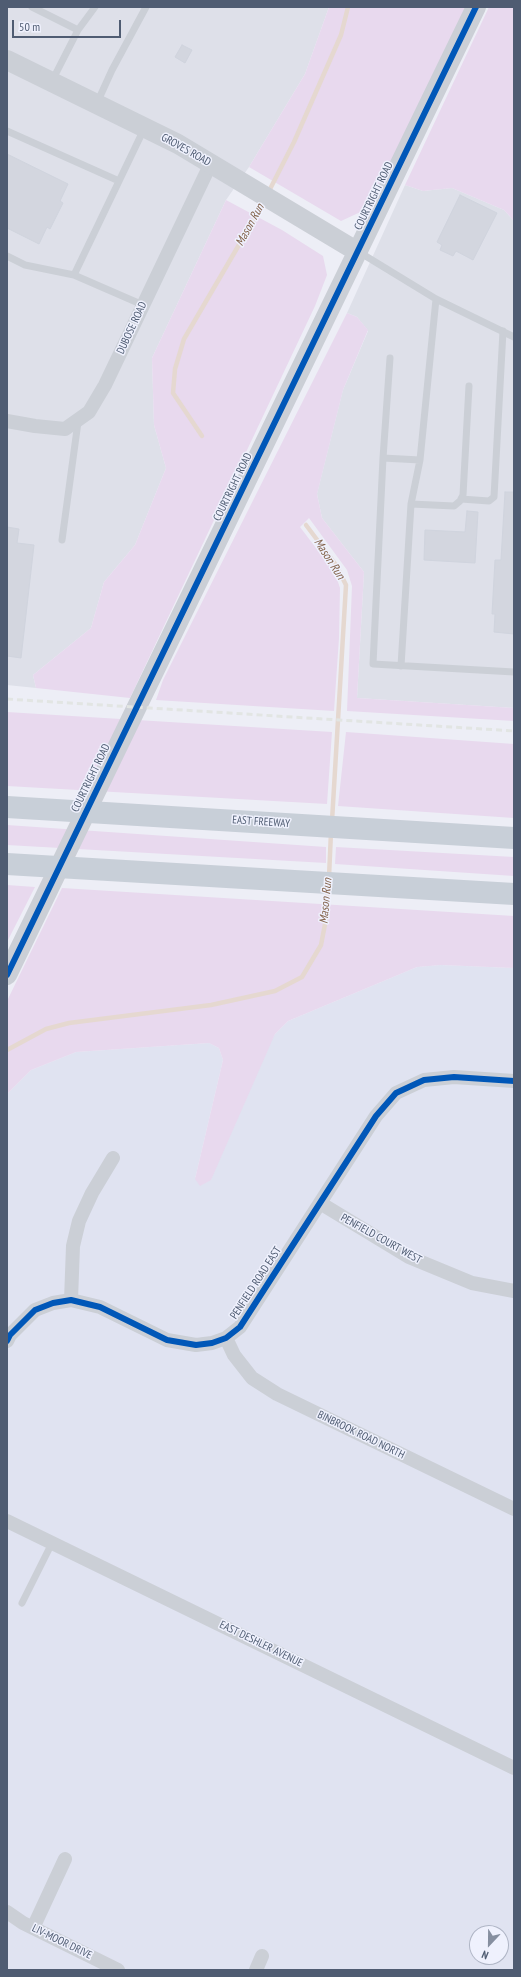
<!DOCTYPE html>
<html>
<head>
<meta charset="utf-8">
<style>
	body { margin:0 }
	#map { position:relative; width:521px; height:1977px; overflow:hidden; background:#edeef6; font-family:"PT Sans Narrow",sans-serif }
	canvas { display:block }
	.frame { position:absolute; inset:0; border:8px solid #4f5c72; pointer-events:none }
	.north { position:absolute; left:469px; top:1925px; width:40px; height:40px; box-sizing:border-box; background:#eff1fd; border:1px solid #afb5c5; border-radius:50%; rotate:202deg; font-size:11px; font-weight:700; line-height:16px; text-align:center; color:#4f5c72 }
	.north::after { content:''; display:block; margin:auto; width:14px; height:18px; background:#868fa0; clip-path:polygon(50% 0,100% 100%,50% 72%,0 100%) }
	.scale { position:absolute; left:12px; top:20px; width:109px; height:18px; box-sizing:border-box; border:2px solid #4f5c72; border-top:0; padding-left:5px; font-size:12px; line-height:14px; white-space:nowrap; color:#4f5c72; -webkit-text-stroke:3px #eff1fd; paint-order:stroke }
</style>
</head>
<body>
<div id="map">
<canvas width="521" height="1977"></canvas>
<div class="frame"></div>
<div class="north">N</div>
<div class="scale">50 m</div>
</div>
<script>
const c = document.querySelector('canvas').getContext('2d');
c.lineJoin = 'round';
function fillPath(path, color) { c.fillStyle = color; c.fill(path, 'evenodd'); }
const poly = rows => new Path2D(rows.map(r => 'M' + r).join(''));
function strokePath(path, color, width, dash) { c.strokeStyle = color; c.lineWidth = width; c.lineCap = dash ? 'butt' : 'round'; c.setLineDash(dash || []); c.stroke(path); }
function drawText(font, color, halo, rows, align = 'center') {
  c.font = font + ' "PT Sans Narrow",sans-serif'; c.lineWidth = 3; c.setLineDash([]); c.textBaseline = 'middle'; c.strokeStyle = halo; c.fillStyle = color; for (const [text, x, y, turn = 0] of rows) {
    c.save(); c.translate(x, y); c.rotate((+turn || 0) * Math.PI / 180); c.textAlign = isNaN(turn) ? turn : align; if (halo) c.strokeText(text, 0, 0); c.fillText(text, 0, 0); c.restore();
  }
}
fillPath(poly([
	[441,965,514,968,514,1970,7,1970,7,1094,31,1070,76,1052,209,1043,219,1048,223,1060,195,1179,275,1034,288,1021,417,967],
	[477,1933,501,1933,501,1957,477,1957]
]), '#e0e3f1');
fillPath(poly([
	[7,7,329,7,305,74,249,167,226,200,152,358,154,425,166,468,135,545,104,582,91,628,33,675,36,688,7,685],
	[405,185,423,191,452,188,504,210,514,221,514,708,357,698,364,572,322,518,317,494,343,390,368,331,357,317,347,313]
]), '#dee0e9');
fillPath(poly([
	[329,7,469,7,367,209,341,221,249,167,305,74],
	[489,7,514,7,514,221,504,210,452,188,423,191,405,185],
	[226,200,282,230,323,256,327,275,315,306,130,698,36,688,33,675,91,628,104,582,135,545,166,468,154,425,152,358],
	[347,313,357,317,368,330,343,390,317,494,322,518,364,572,357,698,514,708,514,721,347,711,352,586,347,570,309,518,300,527,335,573,340,588,339,638,334,711,156,700,163,680],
	[7,712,332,732,327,804,7,786],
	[346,732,514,744,514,818,338,806],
	[7,825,326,847,326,863,7,845],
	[336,847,514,857,514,876,335,864],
	[7,885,35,887,7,942],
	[62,888,514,916,514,968,441,965,417,967,288,1021,275,1034,211,1180,200,1186,195,1179,223,1060,219,1048,209,1043,76,1052,31,1070,7,1094,7,1001]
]), '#e8d9ee');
strokePath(poly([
	[268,193,294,142,341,35,348,7],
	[202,436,173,393,175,369,184,339,264,202],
	[306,525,336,565,346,585,332,821],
	[329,877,331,832],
	[7,1050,46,1029,69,1023,211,1005,275,991,302,977,321,945,326,919,328,888]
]), '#e5d8d0', 4.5);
const building = poly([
	[182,45,192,50,185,63,175,57,182,45],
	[7,154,68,184,60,201,63,203,50,229,47,227,39,244,7,228,7,154],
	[460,195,497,213,473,260,456,251,453,256,440,250,442,245,437,242,460,195],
	[505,492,514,492,514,634,494,632,495,614,492,614,495,560,501,560,505,492],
	[467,511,478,512,475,563,424,560,425,530,465,532,467,511],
	[7,527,19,529,17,543,34,545,21,658,7,656,7,527]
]);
fillPath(building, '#d3d6df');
strokePath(building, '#d0d4de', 1);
strokePath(poly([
	[32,7,78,30,52,81],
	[78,30,95,7],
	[97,103,112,70,146,7],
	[7,131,119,181],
	[359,252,436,299,514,337],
	[7,256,25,265,74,275],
	[436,299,420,460,383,458,373,664,514,672],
	[143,305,74,275,144,129],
	[383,458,390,358],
	[461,499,489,501,494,497,503,331],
	[411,504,420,460],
	[62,540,78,422],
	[401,666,411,504,454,506,460,501,463,495,469,386],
	[22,1603,52,1543]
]), '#cbcfd6', 7);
strokePath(poly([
	[7,421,35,426,65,429,89,412,105,385,211,163],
	[320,1203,409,1257,472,1283,514,1291],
	[71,1300,73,1246,79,1221,92,1193,113,1158],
	[226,1338,234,1355,252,1378,277,1394,514,1509],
	[7,1341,10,1335,35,1310,53,1303,71,1300,100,1307,167,1340,196,1345,212,1343,226,1338,240,1327,376,1116,396,1093,424,1080,454,1077,514,1081],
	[7,1521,514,1768],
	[7,1912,23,1923,118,1970],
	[33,1928,65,1859],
	[256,1970,262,1956]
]), '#cbcfd6', 14);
strokePath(poly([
	[7,60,178,144,358,252],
	[7,975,476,7]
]), '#cbcfd6', 20);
strokePath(poly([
	[7,807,514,838],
	[7,864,514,894]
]), '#c8cfd8', 22);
strokePath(poly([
	[7,699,514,731]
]), '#e2e5e3', 3, [6, 4]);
strokePath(poly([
	[7,975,476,7],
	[7,1341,10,1335,35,1310,53,1303,71,1300,100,1307,167,1340,196,1345,212,1343,226,1338,240,1327,376,1116,396,1093,424,1080,454,1077,514,1081]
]), '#0057b8', 6);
drawText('11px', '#4f5c72', '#eff1fd', [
	["GROVES ROAD",186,150,29],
	["COURTRIGHT ROAD",374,196,-64],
	["DUBOSE ROAD",132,328,-65],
	["COURTRIGHT ROAD",233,487,-64],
	["COURTRIGHT ROAD",91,778,-64],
	["EAST FREEWAY",261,822,4],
	["PENFIELD COURT WEST",381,1239,29],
	["PENFIELD ROAD EAST",256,1283,-57],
	["BINBROOK ROAD NORTH",361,1435,26],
	["EAST DESHLER AVENUE",261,1644,26],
	["LIV-MOOR DRIVE",62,1942,26]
]);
drawText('italic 12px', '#83634b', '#eff1fd', [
	["Mason Run",250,225,-61],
	["Mason Run",329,559,57],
	["Mason Run",326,901,-85]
]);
</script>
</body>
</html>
